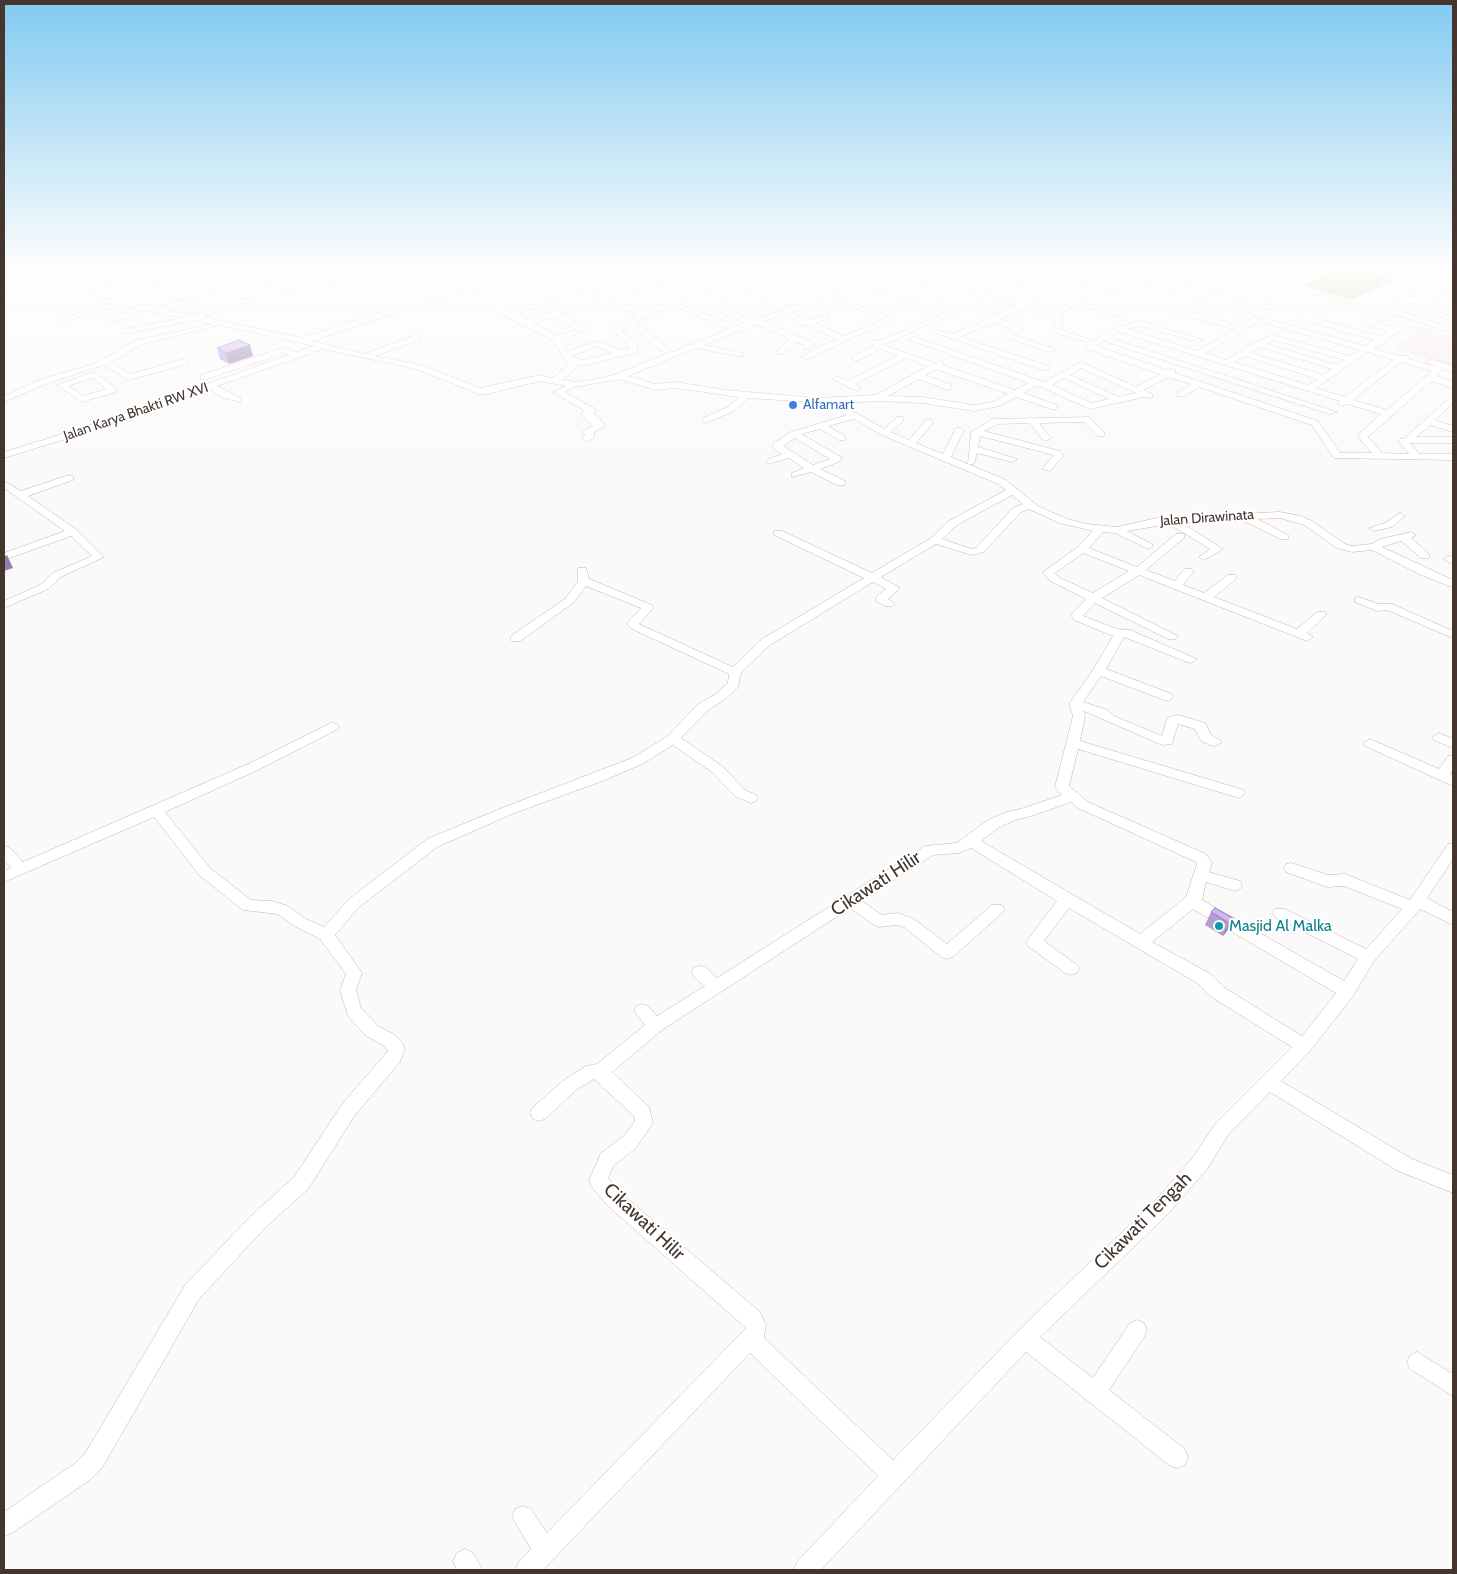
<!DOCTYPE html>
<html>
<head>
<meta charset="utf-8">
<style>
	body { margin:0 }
	#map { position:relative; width:1457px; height:1574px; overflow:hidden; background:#fafafa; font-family:Cabin,sans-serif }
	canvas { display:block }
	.frame { position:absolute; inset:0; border:5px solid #44362f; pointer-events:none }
</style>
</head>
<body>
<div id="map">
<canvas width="1457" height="1574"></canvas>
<div class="frame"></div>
</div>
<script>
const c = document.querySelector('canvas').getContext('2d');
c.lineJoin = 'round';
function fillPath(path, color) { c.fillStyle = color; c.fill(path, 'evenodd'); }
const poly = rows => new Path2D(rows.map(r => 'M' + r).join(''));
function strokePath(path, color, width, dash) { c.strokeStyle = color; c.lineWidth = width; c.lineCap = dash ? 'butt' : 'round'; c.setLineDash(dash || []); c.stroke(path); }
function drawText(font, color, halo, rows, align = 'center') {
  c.font = font + ' Cabin,sans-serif'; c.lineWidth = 4; c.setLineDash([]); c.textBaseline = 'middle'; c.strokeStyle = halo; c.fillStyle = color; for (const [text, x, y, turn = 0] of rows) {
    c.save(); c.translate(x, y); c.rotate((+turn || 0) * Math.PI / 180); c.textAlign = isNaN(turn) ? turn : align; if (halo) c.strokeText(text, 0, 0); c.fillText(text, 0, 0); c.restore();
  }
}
fillPath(poly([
	[1415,325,1453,337,1453,367,1393,349,1417,332,1408,329]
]), '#fcebed');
fillPath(poly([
	[1343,266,1350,266,1394,280,1351,300,1303,285]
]), '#aad687');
const minor = poly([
	[4,266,30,277,67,266,79,266,37,280,66,282,80,289,119,279,101,266,110,266,126,277,151,271,146,266,154,266,170,280,170,284,138,291,124,283,85,292,90,295,158,308,285,266,296,266,167,310,194,315,221,304,270,293,338,282,340,278,388,267,442,297,464,293,420,266,429,266,449,277,490,266,502,266,454,280,472,291,517,280,501,273,501,269,507,269,524,278,535,274,514,266,525,266,543,271,540,277,553,281,584,266,594,266,557,285,534,280,472,296,414,307,312,341,364,354,413,336,419,336,419,340,375,356,421,365,480,388,540,375,553,378,569,365,553,341,505,316,492,308,492,304,498,304,510,311,587,287,605,293,643,274,607,266,622,266,644,270,644,273,657,266,666,266,629,288,636,289,721,266,733,266,636,293,623,291,607,298,644,311,719,285,722,285,722,289,680,304,737,326,744,323,709,306,709,302,747,290,791,307,840,291,782,266,792,266,847,289,886,276,858,266,869,266,891,273,900,268,898,266,908,266,909,270,895,277,928,283,943,279,973,266,983,266,947,283,971,289,1006,276,1037,285,1008,299,1022,303,1054,287,1057,287,1057,291,1030,305,1056,311,1081,295,1085,297,1080,301,1125,313,1125,317,1122,317,1075,305,1059,315,1063,321,1060,329,1094,341,1112,329,1140,321,1203,340,1199,342,1140,326,1128,329,1197,351,1253,318,1259,318,1259,322,1205,353,1226,360,1255,342,1273,335,1350,356,1360,350,1261,322,1260,320,1264,318,1365,346,1374,340,1306,321,1302,316,1305,311,1311,311,1312,317,1380,336,1388,331,1367,325,1366,323,1371,315,1378,317,1375,322,1393,327,1403,324,1403,328,1373,349,1400,356,1408,356,1409,359,1437,367,1426,362,1430,359,1453,366,1453,372,1444,369,1436,376,1453,382,1453,388,1431,381,1368,437,1382,453,1409,454,1398,441,1400,439,1405,438,1453,395,1453,403,1435,420,1453,426,1453,432,1430,425,1416,437,1453,437,1453,443,1410,443,1419,454,1453,454,1453,460,1334,458,1312,425,1199,387,1184,396,1178,396,1178,392,1191,384,1168,377,1143,390,1152,394,1152,398,1144,397,1090,409,1037,385,1023,393,1057,405,1057,409,1051,409,1016,397,999,406,974,411,922,403,878,401,839,403,884,429,897,417,903,417,903,421,891,432,909,440,926,420,932,420,932,424,916,443,943,454,956,428,962,428,964,430,951,457,968,464,971,432,993,419,1089,417,1104,432,1104,436,1098,436,1084,422,1039,423,1051,438,1046,441,1043,440,1030,423,998,424,984,431,1060,451,1064,455,1050,471,1042,469,1054,455,980,436,978,447,1017,459,1012,462,977,453,974,464,968,464,1006,480,1038,506,1067,519,1087,524,1117,527,1157,518,1280,512,1301,516,1312,521,1345,544,1352,546,1372,544,1381,539,1411,532,1416,535,1411,538,1429,554,1429,558,1421,558,1401,541,1382,547,1453,580,1453,587,1449,586,1419,574,1372,550,1352,552,1337,548,1304,525,1280,518,1257,519,1288,535,1288,539,1280,539,1242,520,1182,523,1223,549,1204,560,1199,557,1210,549,1169,524,1127,531,1152,544,1153,546,1148,549,1115,533,1103,532,1089,548,1137,567,1176,534,1184,534,1184,538,1146,570,1175,581,1184,569,1192,569,1194,571,1183,585,1204,593,1228,575,1236,575,1236,579,1214,597,1297,629,1317,612,1325,612,1327,614,1307,633,1313,637,1307,641,1139,575,1102,598,1178,636,1176,639,1168,639,1095,603,1083,616,1117,629,1130,630,1197,659,1191,663,1187,662,1124,637,1106,669,1172,694,1174,697,1168,701,1164,700,1101,676,1083,702,1108,710,1114,716,1162,736,1167,718,1177,715,1182,716,1205,723,1211,735,1222,742,1215,746,1210,745,1201,741,1195,729,1178,724,1172,744,1162,745,1084,711,1085,716,1080,741,1244,790,1246,793,1239,798,1078,749,1069,786,1088,802,1206,854,1212,863,1209,872,1240,881,1242,885,1240,889,1235,891,1206,882,1202,900,1344,981,1358,959,1275,917,1272,913,1275,909,1285,909,1366,949,1402,909,1344,886,1327,887,1286,872,1284,868,1286,864,1291,863,1328,875,1345,874,1410,900,1448,844,1453,843,1453,859,1427,898,1453,912,1453,925,1420,909,1374,961,1353,996,1310,1051,1281,1081,1412,1159,1453,1175,1453,1193,1398,1171,1270,1092,1228,1135,1208,1168,1167,1215,1040,1337,1093,1378,1130,1323,1137,1320,1144,1323,1147,1330,1144,1337,1109,1390,1185,1449,1188,1457,1185,1465,1177,1468,1169,1465,1026,1352,821,1570,793,1570,797,1562,878,1476,750,1353,543,1570,515,1570,519,1562,531,1549,512,1517,515,1509,523,1506,531,1509,547,1533,746,1328,607,1205,591,1186,589,1180,601,1153,624,1136,635,1121,634,1116,594,1079,576,1090,545,1119,539,1121,533,1119,530,1113,533,1107,564,1080,586,1066,597,1064,645,1025,634,1011,636,1006,642,1004,648,1006,657,1016,705,986,694,977,692,972,694,967,700,966,706,967,717,978,925,846,957,843,988,820,1007,812,1024,808,1062,795,1055,787,1073,716,1069,704,1093,670,1113,636,1074,620,1071,615,1086,599,1050,581,1043,572,1078,547,1093,531,1059,523,1029,509,1021,512,984,552,972,555,936,544,881,577,900,588,888,599,895,604,893,606,885,606,876,601,876,597,886,589,873,582,770,645,741,673,738,687,724,700,707,711,681,738,723,767,745,790,756,795,758,798,756,801,751,803,735,796,713,773,673,745,642,764,605,780,512,814,437,847,358,908,335,935,362,973,356,990,361,1008,378,1026,395,1035,403,1044,405,1049,400,1062,355,1115,308,1189,265,1228,199,1299,102,1468,90,1480,12,1533,4,1536,4,1512,74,1464,86,1452,185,1285,251,1216,294,1177,343,1103,388,1051,383,1045,366,1036,348,1016,340,990,346,974,320,939,294,926,278,914,243,910,200,876,154,817,4,882,4,871,11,868,4,860,4,846,9,847,23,862,248,764,333,722,339,726,338,729,258,770,165,812,210,868,251,900,272,901,288,906,304,918,324,927,348,900,427,839,502,808,632,758,668,736,697,705,716,694,728,683,729,674,630,628,627,623,641,608,586,586,573,603,520,641,512,641,510,638,512,635,565,599,578,581,578,568,586,568,589,579,652,605,654,607,639,624,733,667,762,639,864,578,774,535,774,531,782,531,872,573,931,538,949,521,1006,490,998,484,882,435,854,419,828,426,845,436,845,440,839,440,820,429,801,434,841,457,841,461,820,469,845,481,845,485,837,485,811,472,792,477,792,473,804,468,789,458,767,464,767,460,782,454,773,448,773,444,791,432,847,415,827,403,748,398,734,411,706,423,703,422,703,418,728,407,739,397,676,388,655,390,620,379,574,387,564,392,595,409,597,411,593,414,601,420,605,426,594,432,594,437,587,442,582,439,585,435,582,432,593,426,581,414,585,411,553,392,566,386,540,381,488,394,479,394,416,369,323,349,217,386,240,398,240,402,223,398,209,389,85,433,4,458,4,452,79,429,289,355,285,353,204,380,201,379,201,375,282,348,297,352,314,346,220,325,143,344,111,362,130,374,184,359,188,362,187,364,129,380,104,365,48,383,4,402,4,396,42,379,94,364,137,340,212,324,195,320,124,334,121,334,121,330,184,318,144,310,118,321,112,321,112,317,135,308,120,306,58,323,58,319,110,304,85,299,64,286,45,285,4,294,4,290,33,284,4,271,4,266],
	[387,271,434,298,409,303,302,338,203,317,227,308,270,297,340,286,346,282,387,271],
	[155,275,162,281,139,286,131,281,155,275],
	[888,280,928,287,938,285,979,296,906,330,877,341,870,340,869,342,874,346,853,356,853,360,859,360,880,349,898,355,848,381,836,376,832,379,857,391,861,388,855,384,906,358,928,366,876,395,817,398,725,390,676,382,655,384,628,376,696,348,743,357,743,353,704,345,757,324,790,339,777,350,777,354,783,354,797,342,804,345,803,349,814,347,814,343,764,321,784,315,801,322,801,326,807,325,837,339,800,357,807,359,894,319,838,297,861,289,917,304,917,300,869,287,888,280],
	[1007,280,1026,285,1000,297,979,291,1007,280],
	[587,292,598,296,527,320,516,314,587,292],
	[747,295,784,310,752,320,719,304,747,295],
	[987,298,1016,306,952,334,934,329,930,331,1043,370,1049,370,1049,366,960,337,994,322,1015,331,1021,331,1021,327,1000,319,1024,309,1052,316,1055,321,1053,332,1089,343,1085,347,1086,349,1160,374,1136,387,1081,362,1044,382,914,337,907,339,1029,383,1015,390,942,365,943,361,935,363,883,345,987,298],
	[831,299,883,319,844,336,815,323,828,319,828,315,808,320,792,312,831,299],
	[599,301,637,314,617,325,613,331,630,348,622,350,598,341,568,351,561,340,588,329,560,314,599,301],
	[673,306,730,329,673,352,635,322,673,306],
	[552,317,577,329,557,336,533,323,552,317],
	[629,325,666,354,617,374,592,380,576,382,562,380,577,368,577,364,582,366,637,352,638,345,621,331,629,325],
	[1120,332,1340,401,1337,404,1339,406,1348,404,1381,414,1361,432,1358,437,1372,453,1340,453,1318,421,1175,373,1175,369,1167,370,1096,346,1104,341,1329,414,1337,412,1110,338,1120,332],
	[1274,340,1345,360,1337,365,1267,344,1274,340],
	[598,346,613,353,583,360,572,356,598,346],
	[1261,347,1332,369,1323,375,1251,353,1261,347],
	[1367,352,1393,360,1345,397,1316,388,1367,352],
	[1245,356,1318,379,1308,385,1234,362,1245,356],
	[1401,362,1432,371,1387,410,1353,400,1401,362],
	[1081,368,1136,393,1119,397,1070,375,1081,368],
	[936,369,1008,394,993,402,974,405,922,397,888,396,919,379,945,389,951,389,951,385,925,375,936,369],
	[1064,378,1109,399,1091,403,1052,385,1064,378],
	[795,438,830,459,813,465,783,446,795,438],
	[1012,495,1023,504,1013,508,976,548,972,549,942,539,957,525,1012,495],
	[1083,553,1129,571,1093,593,1058,577,1055,573,1083,553],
	[1071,802,1078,808,1196,862,1197,864,1186,897,1140,934,981,841,998,828,1015,820,1031,816,1071,802],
	[971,848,1057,901,1026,942,1028,946,1065,973,1071,975,1077,973,1079,969,1077,965,1044,941,1069,908,1197,983,1213,998,1292,1047,1216,1123,1194,1156,1153,1203,1030,1319,893,1460,764,1338,766,1325,760,1312,621,1193,608,1178,614,1165,636,1148,653,1123,649,1107,612,1072,662,1030,850,908,874,925,879,927,897,925,904,927,941,957,947,959,953,957,1002,913,1005,909,1002,905,992,905,947,944,914,919,898,913,882,915,862,901,933,855,959,853,971,848],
	[1193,909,1336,993,1302,1036,1225,988,1209,973,1152,942,1193,909],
	[181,266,191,266,181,271,185,284,179,288,189,296,170,301,170,297,179,295,170,288,177,283,173,270,181,266],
	[202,266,210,266,213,277,207,277,202,266],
	[1015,266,1027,266,1123,293,1116,295,1015,266],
	[1079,266,1091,266,1256,315,1249,317,1079,266],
	[1123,266,1135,266,1277,308,1270,310,1123,266],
	[1162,266,1171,266,1167,268,1162,266],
	[1234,266,1274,266,1255,270,1351,302,1347,304,1285,286,1271,303,1265,303,1264,301,1278,283,1234,266],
	[1370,266,1381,266,1424,281,1447,273,1429,266,1441,266,1453,270,1453,275,1411,290,1425,295,1453,286,1453,290,1433,298,1453,304,1453,309,1404,293,1394,298,1453,317,1453,321,1388,301,1380,305,1453,328,1453,333,1374,308,1364,310,1364,306,1397,290,1397,287,1404,288,1417,283,1370,266],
	[288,278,292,280,291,282,264,287,260,285,288,278],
	[940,297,947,299,925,310,918,308,940,297],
	[1158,302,1230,323,1231,325,1224,327,1155,306,1155,302,1158,302],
	[1004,333,1010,333,1057,350,1050,352,1004,337,1004,333],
	[93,372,116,388,116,392,82,402,57,385,93,372],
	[92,378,106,389,83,396,68,386,92,378],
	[69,475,73,476,73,480,28,496,77,530,104,557,61,577,48,589,4,608,4,601,40,585,53,573,92,556,71,536,4,560,4,553,65,531,4,488,4,481,21,491,69,475],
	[1400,513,1405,516,1392,527,1374,531,1369,528,1385,523,1400,513],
	[1448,556,1453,557,1453,564,1443,559,1448,556],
	[1359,597,1378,604,1392,604,1453,631,1453,638,1387,610,1377,611,1355,602,1355,598,1359,597],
	[1439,733,1453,739,1453,748,1434,740,1432,737,1439,733],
	[1370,739,1439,769,1448,756,1453,755,1453,769,1450,774,1453,776,1453,786,1365,746,1363,743,1370,739],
	[1417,1352,1453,1374,1453,1396,1410,1369,1407,1362,1410,1355,1417,1352],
	[465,1549,473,1553,483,1570,457,1570,453,1561,457,1553,465,1549]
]);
strokePath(minor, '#d2b19f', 1);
fillPath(minor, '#fff');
fillPath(poly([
	[217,348,253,356,229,364,220,359],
	[1211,912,1233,918,1227,931,1223,936,1205,925]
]), '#b69bd4');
fillPath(poly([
	[250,345,253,356,229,364,226,353],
	[7,555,13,568,4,571,4,557],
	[1233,918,1227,931,1223,936,1229,923]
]), '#947eac');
const building = poly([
	[239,340,250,345,226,353,217,348,239,340],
	[1215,908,1233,918,1229,923,1211,912,1215,908]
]);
fillPath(building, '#d4b4f6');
strokePath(building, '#947eac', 1);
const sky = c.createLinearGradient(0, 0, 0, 486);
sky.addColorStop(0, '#82caf1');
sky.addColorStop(0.55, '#fdfdfd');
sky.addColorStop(1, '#fdfdfd00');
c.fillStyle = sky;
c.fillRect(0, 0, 1457, 486);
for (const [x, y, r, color] of [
	[793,405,5,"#3f7fe0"],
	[1219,926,5,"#0f9aa8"]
]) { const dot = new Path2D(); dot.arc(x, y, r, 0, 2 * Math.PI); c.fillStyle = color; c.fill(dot); strokePath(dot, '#fff', 2); }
drawText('14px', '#366cbe', '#fff', [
	["Alfamart",803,405]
], 'left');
drawText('14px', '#44362f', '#fff', [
	["Jalan Karya Bhakti RW XVI",136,412,-19],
	["Jalan Dirawinata",1207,518,-4]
]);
drawText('16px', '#0d838f', '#fff', [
	["Masjid Al Malka",1229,926]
], 'left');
drawText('19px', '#44362f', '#fff', [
	["Cikawati Hilir",876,884,-33],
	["Cikawati Tengah",1143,1221,-45],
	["Cikawati Hilir",644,1222,43]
]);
</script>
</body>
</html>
